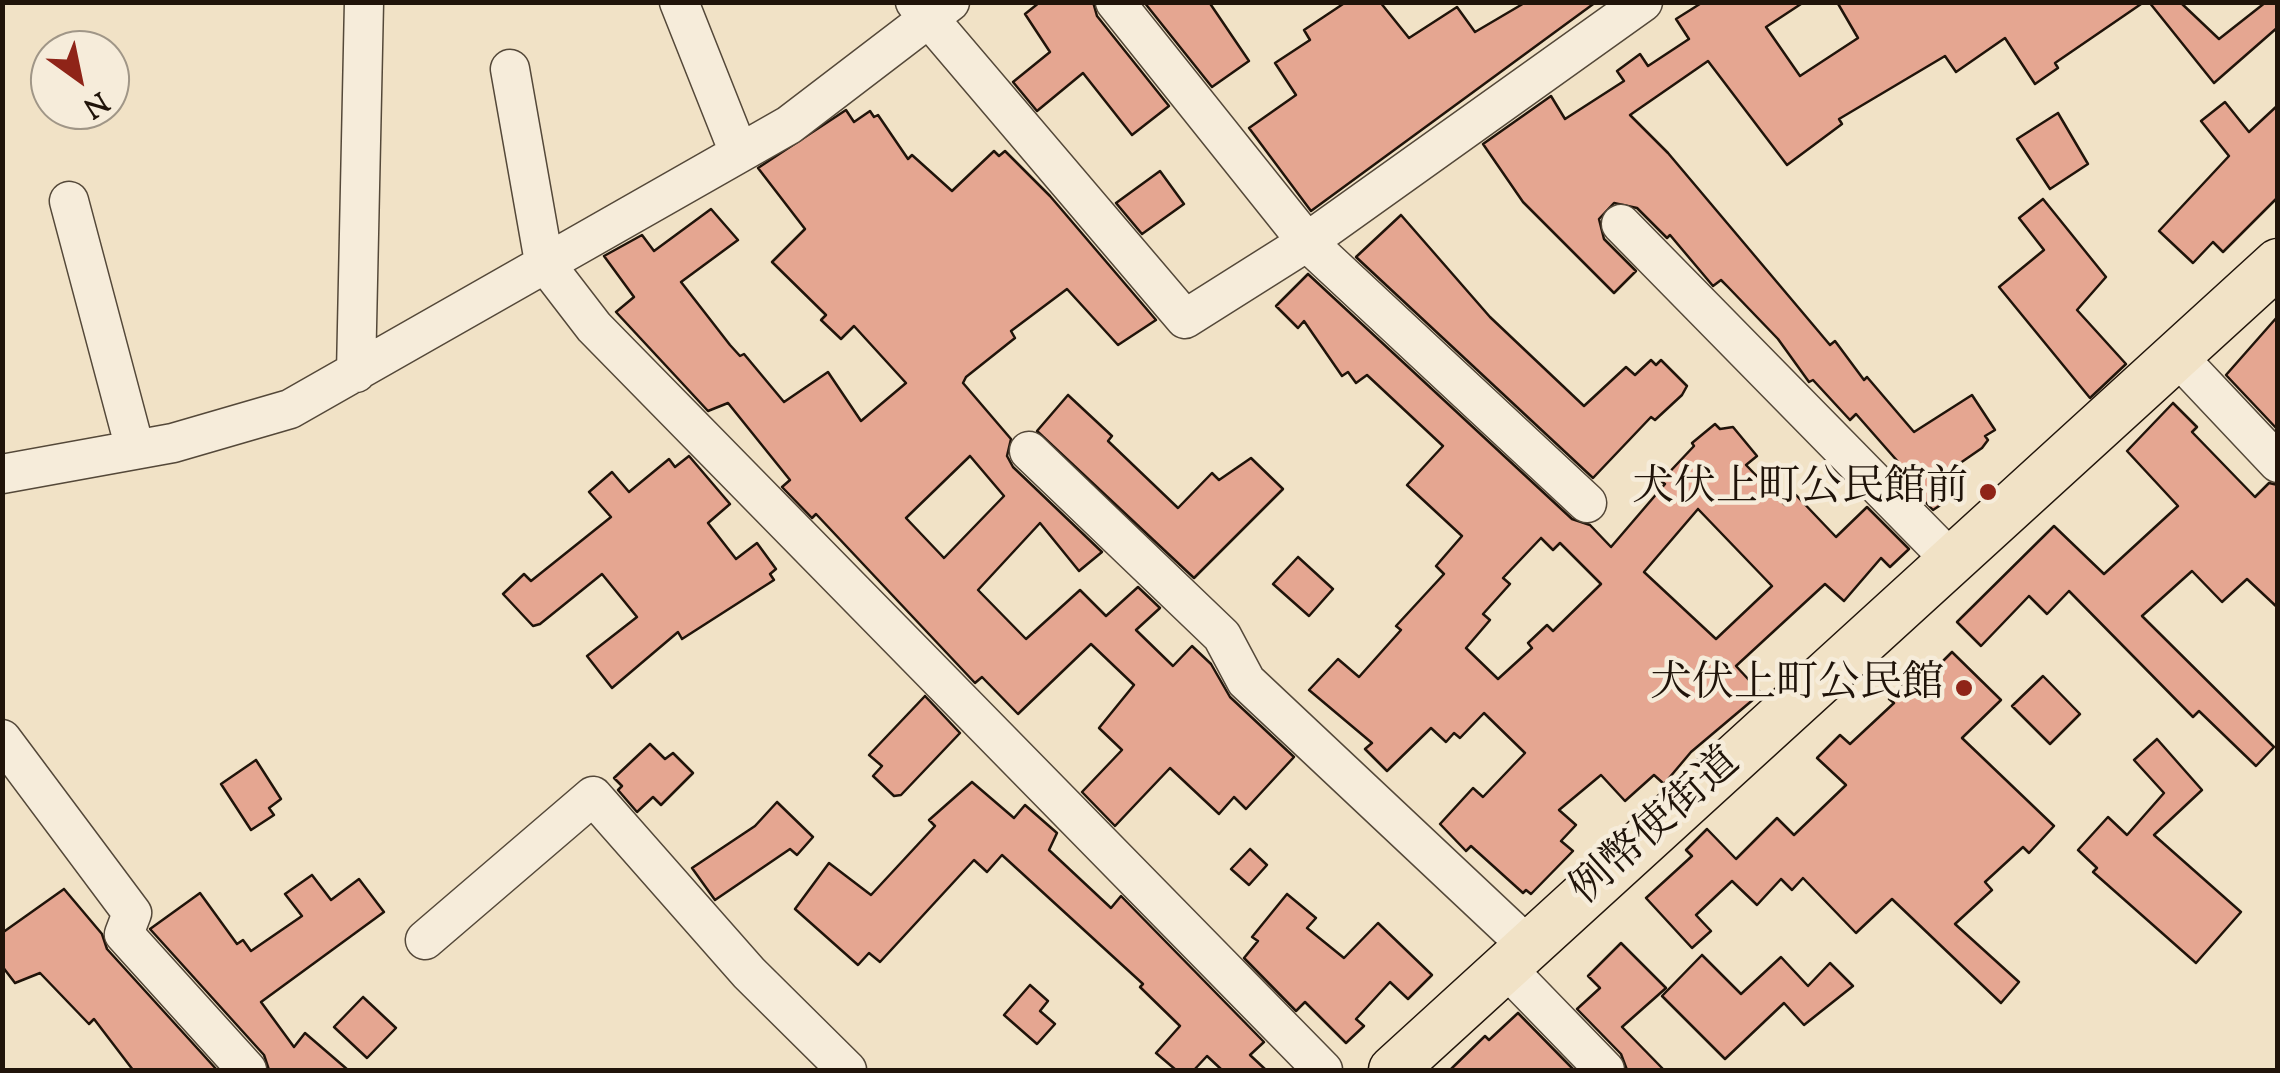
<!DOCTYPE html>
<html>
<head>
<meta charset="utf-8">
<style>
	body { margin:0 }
	#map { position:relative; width:2280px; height:1073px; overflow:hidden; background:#f1e2c6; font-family:"Sorts Mill Goudy",serif }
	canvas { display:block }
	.frame { position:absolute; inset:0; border:5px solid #20140a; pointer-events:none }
	.north { position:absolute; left:30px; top:30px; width:100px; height:100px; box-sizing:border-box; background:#f6ecda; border:2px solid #a09687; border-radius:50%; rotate:147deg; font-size:28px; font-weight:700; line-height:40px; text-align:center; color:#20140a }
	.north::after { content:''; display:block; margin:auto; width:35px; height:45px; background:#8f2418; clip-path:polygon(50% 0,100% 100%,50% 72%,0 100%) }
</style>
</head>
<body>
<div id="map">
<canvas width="2280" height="1073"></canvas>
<div class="frame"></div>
<div class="north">N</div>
</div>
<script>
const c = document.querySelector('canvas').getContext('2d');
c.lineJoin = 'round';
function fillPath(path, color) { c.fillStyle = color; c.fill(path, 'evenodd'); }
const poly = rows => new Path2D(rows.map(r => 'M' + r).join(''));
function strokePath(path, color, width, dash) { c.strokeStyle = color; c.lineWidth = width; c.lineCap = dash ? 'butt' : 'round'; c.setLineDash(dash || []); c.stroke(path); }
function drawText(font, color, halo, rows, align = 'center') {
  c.font = font + ' "Sorts Mill Goudy","Noto Serif JP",serif'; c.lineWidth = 9; c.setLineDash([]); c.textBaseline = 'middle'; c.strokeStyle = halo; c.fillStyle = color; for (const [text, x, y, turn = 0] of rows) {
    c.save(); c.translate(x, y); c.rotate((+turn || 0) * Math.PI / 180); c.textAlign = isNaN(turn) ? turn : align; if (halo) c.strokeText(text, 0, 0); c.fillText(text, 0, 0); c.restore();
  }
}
const building = poly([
	[1040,2,1093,2,1097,16,1169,106,1132,135,1083,73,1037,111,1013,82,1050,52,1025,14,1040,2],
	[1144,2,1209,2,1249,61,1212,87,1144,2],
	[1346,2,1380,2,1409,38,1457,7,1475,32,1526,2,1596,2,1311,211,1249,128,1296,95,1275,63,1310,40,1304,30,1346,2],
	[1703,2,1804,2,1766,27,1800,76,1858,38,1837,2,2144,2,2055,63,2058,68,2035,84,2005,38,1956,72,1945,56,1839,119,1842,124,1787,165,1708,61,1630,115,1668,153,1830,345,1835,341,1864,380,1867,377,1914,432,1972,395,1995,430,1985,436,1988,440,1982,448,1953,468,1958,475,1953,478,1962,491,1933,510,1900,476,1907,472,1856,414,1850,420,1813,380,1809,382,1778,339,1728,287,1721,280,1713,286,1670,235,1667,238,1637,208,1614,203,1599,219,1604,239,1636,271,1614,293,1523,202,1483,144,1551,96,1565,119,1624,81,1617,71,1640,54,1648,66,1689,39,1676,19,1703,2],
	[2149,2,2180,2,2219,39,2266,2,2278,2,2278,27,2214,83,2149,2],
	[2225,102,2249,132,2278,105,2278,197,2223,252,2213,242,2193,263,2159,231,2229,156,2201,121,2225,102],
	[846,110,854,122,870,111,874,117,878,115,908,159,912,155,952,191,994,151,999,156,1005,151,1050,196,1156,320,1118,345,1067,289,1011,331,1015,338,966,377,963,383,1011,439,1007,456,1013,467,1102,552,1079,571,1040,523,978,590,1026,639,1080,590,1106,616,1138,587,1160,608,1136,630,1173,666,1192,646,1211,664,1230,697,1294,757,1246,809,1234,797,1219,814,1170,768,1115,826,1082,792,1122,750,1099,728,1134,685,1091,644,1018,714,982,677,975,683,816,514,812,518,782,487,790,480,728,403,708,411,616,312,634,297,604,256,642,235,654,251,711,209,738,240,681,282,730,345,740,356,744,354,784,402,828,372,861,421,906,383,854,326,841,339,821,320,826,315,772,262,805,229,758,168,846,110],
	[970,456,1004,496,944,558,906,518,970,456],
	[2058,113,2088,164,2050,189,2017,139,2058,113],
	[1160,171,1184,204,1142,234,1116,203,1160,171],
	[2043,199,2106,277,2077,310,2126,364,2090,398,1999,287,2044,250,2019,218,2043,199],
	[1401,215,1490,317,1584,406,1626,367,1635,375,1651,360,1656,365,1661,360,1687,386,1682,395,1655,420,1651,417,1593,478,1356,257,1401,215],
	[1308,274,1572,519,1590,525,1611,547,1665,484,1661,481,1694,446,1692,443,1715,424,1720,429,1733,427,1757,456,1746,465,1785,505,1796,495,1836,537,1867,507,1909,549,1890,567,1881,558,1844,601,1825,584,1736,666,1761,693,1691,752,1664,784,1654,775,1625,801,1601,775,1559,810,1576,825,1561,841,1573,851,1531,894,1526,890,1523,893,1471,846,1466,851,1440,824,1473,788,1483,797,1525,753,1484,713,1460,738,1454,733,1446,742,1431,728,1387,771,1365,749,1372,743,1309,690,1338,659,1359,677,1401,630,1396,626,1444,574,1436,566,1462,536,1407,485,1443,446,1367,375,1356,383,1348,372,1342,376,1304,321,1298,328,1276,306,1308,274],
	[1698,509,1772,586,1716,639,1644,572,1698,509],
	[1541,538,1553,550,1560,543,1601,584,1553,631,1547,625,1528,643,1532,648,1498,679,1466,648,1490,620,1483,614,1510,584,1503,578,1541,538],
	[2278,316,2278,430,2226,375,2278,316],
	[1068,395,1112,436,1108,441,1178,508,1212,473,1219,480,1251,458,1283,489,1194,578,1037,431,1068,395],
	[2173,403,2197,427,2192,432,2255,497,2269,483,2278,485,2278,608,2247,579,2222,602,2192,571,2142,616,2274,747,2256,766,2199,711,2193,717,2069,591,2047,614,2029,596,1981,646,1957,622,2054,526,2104,574,2178,506,2127,451,2173,403],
	[689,456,730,504,708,523,736,559,757,543,776,569,770,574,774,580,682,639,678,632,612,688,587,656,637,617,602,574,540,624,533,626,503,594,524,574,531,581,611,517,589,492,612,472,629,492,669,459,675,467,689,456],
	[1298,557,1333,589,1309,616,1273,584,1298,557],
	[1952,652,2001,700,1962,738,2054,826,2029,853,2023,847,1985,882,1992,890,1955,924,2019,982,2001,1003,1892,899,1856,933,1803,878,1792,890,1781,879,1757,905,1732,881,1696,915,1711,931,1692,948,1646,898,1692,856,1686,850,1707,829,1736,859,1777,818,1794,835,1846,785,1817,758,1840,735,1850,744,1894,703,1889,699,1906,681,1915,689,1952,652],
	[2043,676,2080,714,2050,744,2012,706,2043,676],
	[925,696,960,733,901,795,894,796,873,776,882,766,869,755,925,696],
	[2157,739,2202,790,2154,835,2241,912,2196,963,2093,872,2097,868,2078,850,2108,817,2127,835,2164,793,2134,760,2157,739],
	[650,744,665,759,673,753,693,773,661,805,653,797,637,812,618,790,622,786,614,778,650,744],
	[256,760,281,799,269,808,274,815,251,830,221,784,256,760],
	[972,782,1014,818,1025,805,1057,833,1049,850,1111,908,1121,896,1264,1042,1250,1055,1266,1070,1222,1070,1207,1056,1194,1070,1176,1070,1156,1053,1180,1026,1140,987,1143,984,1002,855,987,872,974,860,880,962,869,953,858,965,795,909,829,863,871,895,935,826,929,820,972,782],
	[777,802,813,837,797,855,790,849,715,900,692,868,755,826,777,802],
	[1250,849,1267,865,1249,885,1231,869,1250,849],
	[312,875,331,900,359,879,384,912,261,1002,294,1047,305,1033,348,1070,269,1070,264,1055,150,929,200,893,237,944,243,940,251,951,302,916,285,894,312,875],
	[64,889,102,934,107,949,217,1070,133,1070,94,1019,89,1024,40,973,15,983,2,966,2,933,64,889],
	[1287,894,1316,918,1307,928,1344,958,1378,923,1432,975,1408,999,1390,982,1356,1019,1364,1026,1346,1043,1305,1002,1296,1011,1244,958,1258,941,1252,937,1287,894],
	[1621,943,1666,988,1622,1027,1664,1070,1627,1070,1621,1054,1577,1009,1600,988,1588,976,1621,943],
	[1702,955,1741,994,1781,957,1808,986,1830,963,1853,986,1804,1025,1784,1003,1725,1059,1662,996,1702,955],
	[1030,985,1048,1001,1040,1011,1055,1024,1037,1044,1004,1015,1030,985],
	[363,997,396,1028,367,1058,334,1027,363,997],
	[1518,1013,1574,1070,1450,1070,1485,1036,1489,1040,1518,1013]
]);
fillPath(building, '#e5a691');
strokePath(building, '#20140a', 2.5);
const minor = poly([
	[679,2,739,153],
	[915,2,1185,319,1307,242,1643,2],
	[1115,2,1307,242,1587,503],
	[510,69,544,262,594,327,1323,1070],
	[69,201,135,449],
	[1621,224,1952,561],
	[2177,356,2278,463],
	[356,373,364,2],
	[1029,451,1222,636,1246,681,1529,947],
	[2,474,173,443,290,409,789,125,950,2],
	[2,739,132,913,124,934,247,1070],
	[425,940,593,796,749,973,847,1070],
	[1506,968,1605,1070]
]);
const major = poly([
	[1393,1070,2278,263]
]);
strokePath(minor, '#544839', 41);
strokePath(major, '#20140a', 51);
strokePath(minor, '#f6ecda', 38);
strokePath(major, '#f1e2c6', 48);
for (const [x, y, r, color] of [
	[1988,492,10,"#8f2418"],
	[1964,688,10,"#8f2418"]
]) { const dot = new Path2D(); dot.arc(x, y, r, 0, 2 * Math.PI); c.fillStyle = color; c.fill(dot); strokePath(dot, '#f6ecda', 4); }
drawText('42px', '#20140a', '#f6ecda', [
	["犬伏上町公民館前",1968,492],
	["犬伏上町公民館",1944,688]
], 'right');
drawText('42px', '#20140a', '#f6ecda', [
	["例幣使街道",1658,829,-42]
]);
</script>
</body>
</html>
